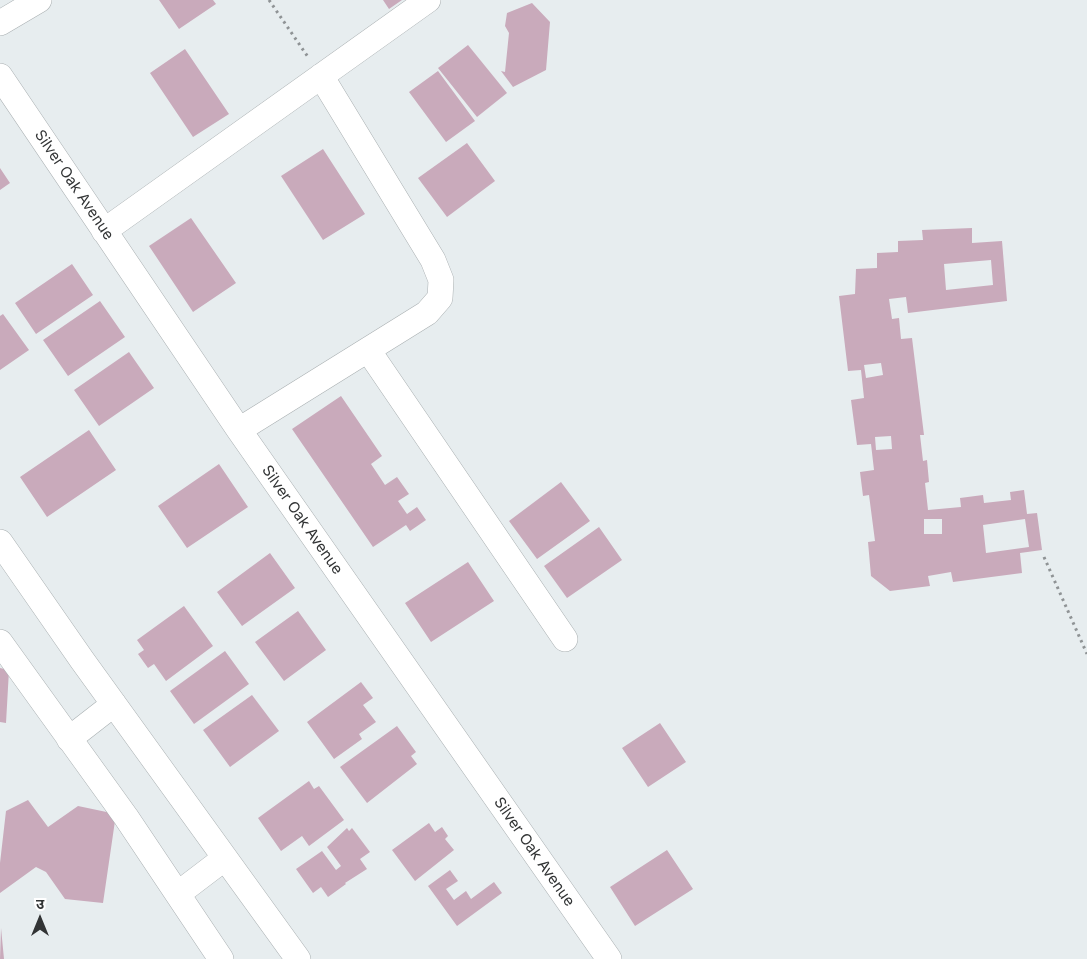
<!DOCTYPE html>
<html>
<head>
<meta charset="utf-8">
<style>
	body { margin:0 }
	#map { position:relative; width:1087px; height:959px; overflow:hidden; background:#e7edef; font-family:Inter,"Noto Sans Devanagari",sans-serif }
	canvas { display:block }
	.north { position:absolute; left:15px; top:894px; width:50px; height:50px; -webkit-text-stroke:4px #fff; paint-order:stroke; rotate:0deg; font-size:14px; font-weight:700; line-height:20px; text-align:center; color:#323435 }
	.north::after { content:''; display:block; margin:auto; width:18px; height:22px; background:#323435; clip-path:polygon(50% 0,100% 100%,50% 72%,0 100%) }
</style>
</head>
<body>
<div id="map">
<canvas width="1087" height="959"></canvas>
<div class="north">उ</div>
</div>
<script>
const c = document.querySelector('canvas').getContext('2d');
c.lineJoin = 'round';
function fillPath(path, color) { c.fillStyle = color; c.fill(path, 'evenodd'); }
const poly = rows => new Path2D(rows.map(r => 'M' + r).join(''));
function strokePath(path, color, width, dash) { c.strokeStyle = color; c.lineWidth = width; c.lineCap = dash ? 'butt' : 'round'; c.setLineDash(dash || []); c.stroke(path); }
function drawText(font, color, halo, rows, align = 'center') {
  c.font = font + ' Inter,sans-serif'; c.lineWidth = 4; c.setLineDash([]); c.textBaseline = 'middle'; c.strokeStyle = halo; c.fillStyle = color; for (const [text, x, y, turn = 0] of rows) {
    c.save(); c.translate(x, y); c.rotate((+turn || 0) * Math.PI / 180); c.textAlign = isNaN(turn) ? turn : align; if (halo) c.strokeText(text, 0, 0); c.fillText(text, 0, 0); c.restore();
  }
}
fillPath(poly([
	[159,0,213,0,216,4,179,29],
	[383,0,402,0,389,9],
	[532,3,550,22,546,70,513,87,501,71,505,72,509,33,505,26,507,13],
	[468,45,507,93,477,117,438,68],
	[185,49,229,114,193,137,150,73],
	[438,71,475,121,446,142,409,92],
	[467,143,495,181,447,217,418,178],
	[323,149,365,214,323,240,281,176],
	[0,168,10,183,0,190],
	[191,218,236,283,193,312,149,246],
	[972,228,972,243,1002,241,1007,301,908,313,906,297,889,299,892,319,899,318,901,339,912,338,924,435,920,435,923,461,927,460,929,482,925,483,928,510,961,507,960,498,983,495,984,503,1011,500,1010,492,1024,490,1027,514,1037,513,1042,550,1020,553,1022,573,953,582,951,572,928,576,930,586,890,591,871,576,868,542,875,541,869,495,863,496,860,472,874,470,871,444,857,445,851,400,864,398,861,370,848,371,839,296,855,294,856,269,877,268,877,253,898,252,898,241,923,240,922,230],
	[991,260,993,285,946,290,944,264],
	[881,363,883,375,866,378,864,365],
	[891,436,892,449,876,450,875,437],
	[924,519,942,519,942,534,924,534],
	[1025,519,1029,547,986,553,983,525],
	[72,264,93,295,36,334,15,303],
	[100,301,125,337,68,376,43,340],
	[3,314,29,350,0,370,0,316],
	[129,352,154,388,99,426,74,390],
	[341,396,382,456,371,464,385,485,397,477,409,494,398,501,407,514,417,507,426,520,410,531,406,525,373,547,292,429],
	[89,430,116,470,47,517,20,477],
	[219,464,248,507,187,548,158,506],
	[561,482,590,521,537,559,509,521],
	[599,527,622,560,567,598,544,566],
	[270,553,295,588,242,626,217,592],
	[468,562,494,601,431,642,405,603],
	[184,606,213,646,166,681,154,664,148,668,138,654,144,650,137,640],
	[298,611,326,650,284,681,255,642],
	[225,651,249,684,194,724,170,691],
	[0,668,9,670,6,723,0,722],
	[361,682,373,698,363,705,376,722,359,734,362,739,334,759,307,722],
	[252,695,279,731,230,767,203,730],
	[660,723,686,762,648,787,622,748],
	[397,726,416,752,411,756,417,764,367,803,340,767],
	[309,781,314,789,319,786,344,820,309,846,302,836,281,851,258,818],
	[28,800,48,827,78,806,116,814,103,903,65,899,46,872,36,867,0,893,0,863,6,811],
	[429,823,435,832,442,827,448,836,445,839,454,850,415,881,392,850],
	[347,828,349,831,352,828,370,852,360,859,367,869,345,883,346,884,328,897,321,887,313,893,296,869,322,851,336,870,341,866,327,847],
	[667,850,693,889,635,926,610,887],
	[450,870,458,881,446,889,454,900,466,891,471,899,494,882,502,893,457,926,428,886],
	[1,928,4,959,0,959]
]), '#c9aabb');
const minor = poly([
	[0,23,39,0],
	[0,76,239,430,609,959],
	[104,231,428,0],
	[368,350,565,639],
	[239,430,427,313,440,298,441,280,433,260,321,76],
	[0,542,82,660,298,959],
	[0,642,126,817,221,959],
	[69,739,114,704],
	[179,893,225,858]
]);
strokePath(minor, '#a9afb1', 26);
strokePath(poly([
	[269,0,308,57],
	[1044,557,1087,654]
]), '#8f9395', 3, [2.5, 4]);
strokePath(minor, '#fff', 25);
drawText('15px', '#323435', '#fff', [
	["Silver Oak Avenue",74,185,56],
	["Silver Oak Avenue",302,520,55],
	["Silver Oak Avenue",534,852,55]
]);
</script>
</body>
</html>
